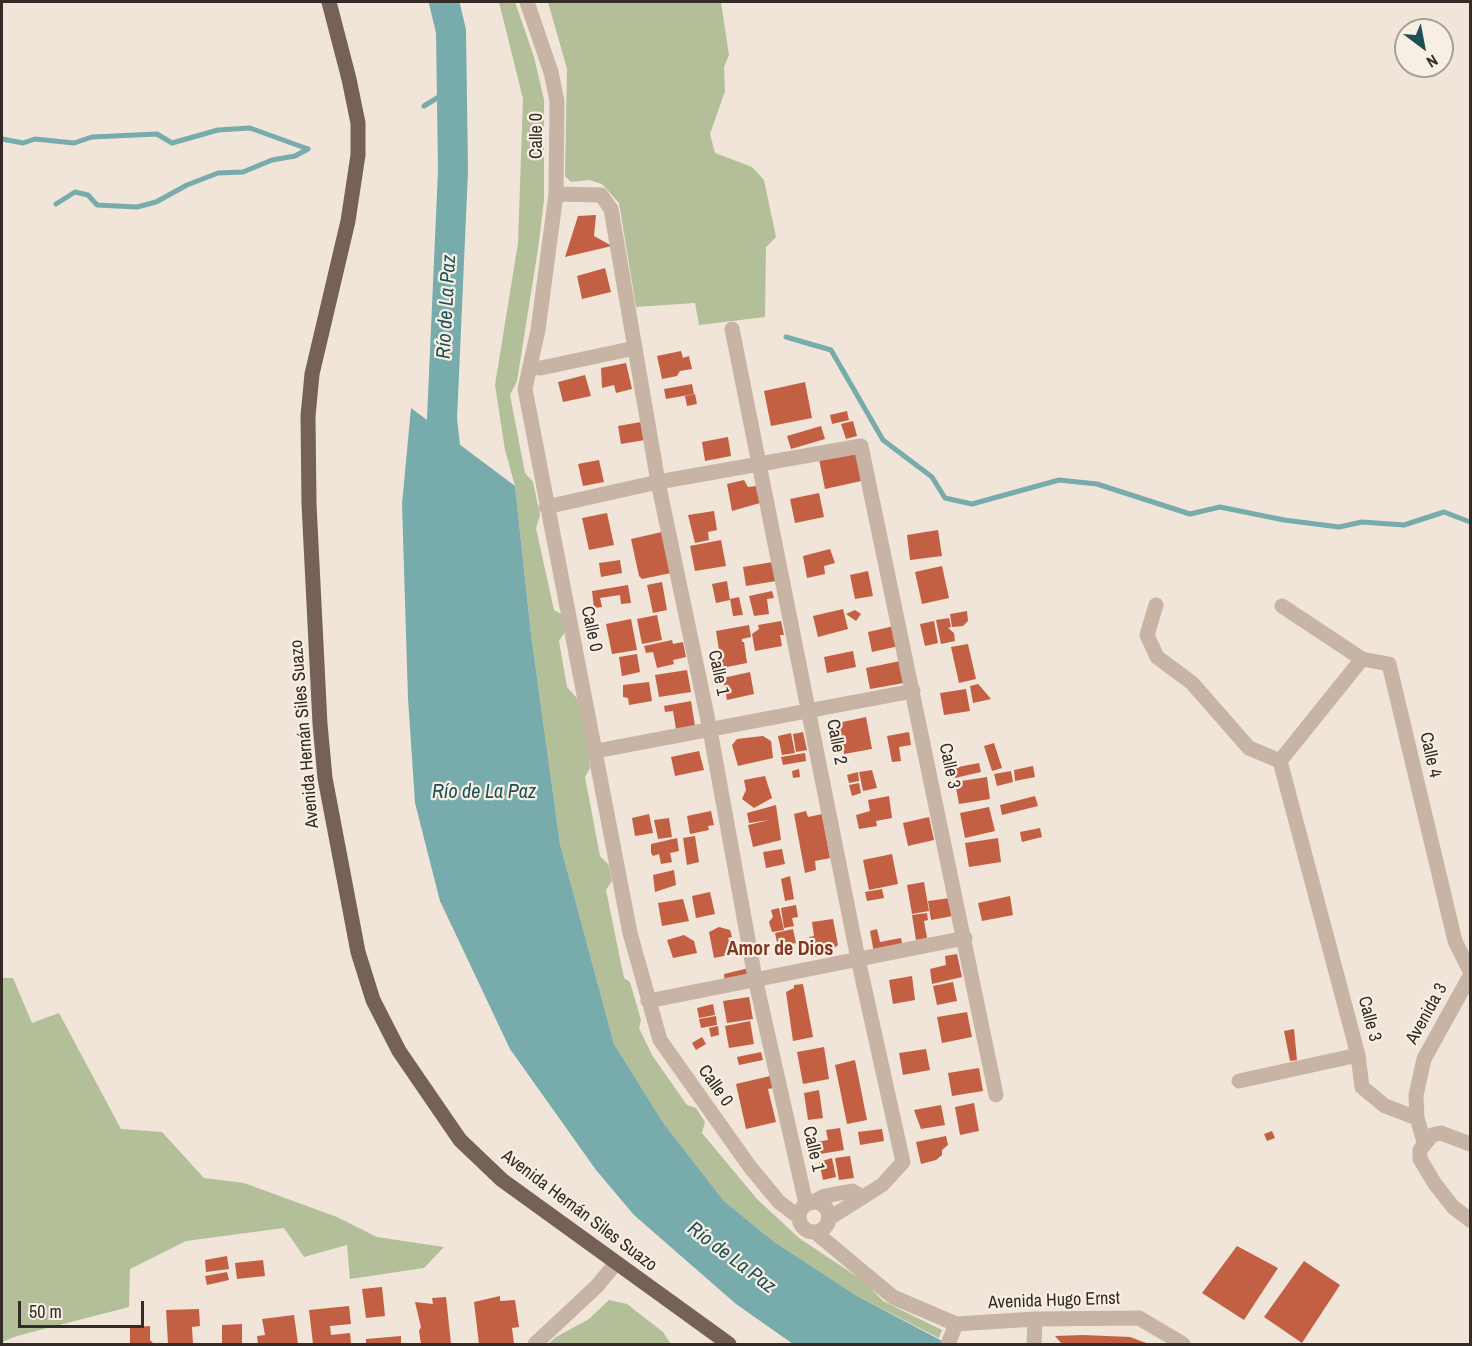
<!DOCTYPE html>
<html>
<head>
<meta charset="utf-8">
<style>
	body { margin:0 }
	#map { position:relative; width:1472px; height:1346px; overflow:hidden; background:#f0e5d8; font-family:"Archivo Narrow",sans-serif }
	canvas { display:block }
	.frame { position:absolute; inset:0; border:3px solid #342a26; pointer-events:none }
	.north { position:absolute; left:1394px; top:18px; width:60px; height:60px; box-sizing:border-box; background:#f8efe4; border:2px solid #aaa098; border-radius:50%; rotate:148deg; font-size:16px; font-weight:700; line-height:24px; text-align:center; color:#342a26 }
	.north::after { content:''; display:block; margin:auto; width:21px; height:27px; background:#1d5154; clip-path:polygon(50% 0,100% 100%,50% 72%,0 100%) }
	.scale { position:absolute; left:18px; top:1301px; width:126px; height:27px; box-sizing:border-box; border:3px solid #342a26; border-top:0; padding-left:8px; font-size:18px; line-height:21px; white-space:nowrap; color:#342a26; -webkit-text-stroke:4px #f8efe4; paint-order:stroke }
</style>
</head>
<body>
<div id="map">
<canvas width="1472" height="1346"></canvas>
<div class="frame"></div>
<div class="north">N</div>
<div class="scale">50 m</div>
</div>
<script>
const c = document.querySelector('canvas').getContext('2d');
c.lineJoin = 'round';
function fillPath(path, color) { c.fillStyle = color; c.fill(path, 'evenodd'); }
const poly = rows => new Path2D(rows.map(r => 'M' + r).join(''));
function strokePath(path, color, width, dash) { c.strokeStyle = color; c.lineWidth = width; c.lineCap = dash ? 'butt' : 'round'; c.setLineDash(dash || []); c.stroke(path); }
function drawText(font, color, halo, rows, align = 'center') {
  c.font = font + ' "Archivo Narrow",sans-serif'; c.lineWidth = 4.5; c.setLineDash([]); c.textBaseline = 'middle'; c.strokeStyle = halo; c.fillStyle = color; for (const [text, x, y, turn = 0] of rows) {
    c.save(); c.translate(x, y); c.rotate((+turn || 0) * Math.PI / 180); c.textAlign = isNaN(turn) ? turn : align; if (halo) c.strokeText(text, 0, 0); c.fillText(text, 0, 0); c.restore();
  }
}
fillPath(poly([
	[499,2,515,2,534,57,544,100,544,200,538,249,517,381,510,395,525,473,533,482,540,515,536,528,554,610,561,614,565,632,559,641,567,687,582,704,590,768,585,777,600,856,609,865,612,881,606,890,624,978,630,982,641,1020,639,1028,652,1055,687,1105,696,1108,705,1122,702,1133,757,1199,799,1238,865,1282,883,1301,942,1330,939,1338,857,1296,773,1241,724,1201,664,1124,614,1044,560,844,531,634,515,486,505,450,495,385,518,243,523,99],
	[548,2,721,2,729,55,724,67,725,91,710,134,715,153,752,167,764,180,776,237,766,247,765,317,699,325,695,303,636,307,619,203,602,184,589,180,571,182,565,176,567,69],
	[2,978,13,978,32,1023,59,1013,121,1129,162,1132,204,1178,244,1183,337,1217,377,1237,444,1247,424,1268,350,1279,347,1245,304,1257,284,1228,186,1241,130,1269,129,1307,17,1336,2,1342],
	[609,1300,627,1304,663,1332,671,1344,548,1344,556,1337,589,1319]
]), '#b3bf99');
fillPath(poly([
	[411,408,515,486,531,634,560,844,614,1044,664,1124,724,1201,773,1241,857,1296,948,1344,793,1344,736,1304,634,1215,596,1170,510,1049,440,901,415,803,408,698,402,504]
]), '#78abac');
strokePath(poly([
	[424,106,452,89],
	[2,139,23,143,35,139,74,143,92,137,157,134,172,143,218,130,250,128,308,149],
	[56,204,75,192,88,195,97,205,137,207,156,202,187,185,218,173,243,172,272,160,295,156,308,149],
	[786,337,831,350,883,440,932,477,945,498,972,504,1059,480,1097,484,1190,514,1220,507,1284,520,1339,527,1362,522,1404,525,1444,512,1470,522]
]), '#78abac', 5);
strokePath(poly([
	[444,2,451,31,453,171,442,419,448,473]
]), '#78abac', 30);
fillPath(poly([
	[596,215,594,236,612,246,565,257,578,216],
	[605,268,611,292,582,299,577,276],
	[681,351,683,358,689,356,692,369,680,371,677,376,662,379,657,356],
	[626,363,632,389,616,393,614,385,602,388,601,368],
	[585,375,591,396,563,402,558,382],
	[805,382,812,418,771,426,764,391],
	[692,384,694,394,666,399,664,389],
	[695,394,697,404,687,406,685,396],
	[847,411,849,420,832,424,830,415],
	[853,421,857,436,846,439,841,424],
	[641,422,645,440,621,444,618,426],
	[821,426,825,439,791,449,787,436],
	[728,437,731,456,705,461,702,442],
	[860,451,866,480,825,489,819,459],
	[599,460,604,482,583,486,578,464],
	[744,480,748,487,756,486,760,503,732,511,727,484],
	[819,493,824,517,795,523,790,499],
	[714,511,717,530,708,532,709,540,695,543,688,515],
	[607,513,614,545,589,550,582,518],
	[938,530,942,556,910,560,907,535],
	[662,532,671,573,642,579,639,576,631,539],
	[721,540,726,566,695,571,690,546],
	[830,549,835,563,824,566,825,574,807,578,803,556],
	[620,560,622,573,601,577,599,563],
	[773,562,776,581,746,586,743,567],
	[942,566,949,598,922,604,915,572],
	[868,571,873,596,855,599,850,575],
	[727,581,730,600,716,603,712,584],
	[662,582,667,610,653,613,647,585],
	[628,585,631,603,621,604,620,595,600,598,602,607,594,608,592,591],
	[772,591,774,598,767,599,769,614,754,616,749,596],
	[739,597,743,615,733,616,730,599],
	[843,609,848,629,818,637,813,616],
	[855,610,861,614,856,621,846,614],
	[967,611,968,621,963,626,952,627,950,614],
	[657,615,662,640,642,644,637,619],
	[949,618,951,627,948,628,954,633,955,641,941,644,936,620],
	[631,619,637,650,612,654,606,624],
	[781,621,784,635,780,635,782,646,755,651,752,634,759,629,758,625],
	[934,621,938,643,925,646,920,624],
	[749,625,751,637,742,639,742,642,744,642,747,663,722,668,716,631],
	[894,626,899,646,872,652,868,632],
	[672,640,673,644,683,642,686,657,673,660,674,664,657,668,653,652,646,653,644,646],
	[968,644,976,679,959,683,951,647],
	[853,651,856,667,827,673,824,657],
	[637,654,640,672,622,676,619,657],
	[900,661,904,683,870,689,866,668],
	[687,670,691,692,659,697,655,675],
	[750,672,754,694,727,700,723,678],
	[649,682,652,701,629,705,628,698,623,697,623,685],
	[978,684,980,686,991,699,973,703,970,686],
	[966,689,970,711,944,715,940,693],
	[691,701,695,726,676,729,673,711,665,712,664,706],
	[866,717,872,749,844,754,838,723],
	[803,732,807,750,796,752,793,734],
	[909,732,911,745,899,747,901,761,892,762,887,736],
	[791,733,795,753,782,755,778,736],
	[763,736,771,741,773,758,738,766,732,745,737,739],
	[994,743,1002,768,992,771,984,746],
	[699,751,704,770,675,776,671,757],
	[805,753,806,761,783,765,781,757],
	[979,763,981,772,955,778,953,768],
	[1033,766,1035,777,1015,781,1014,770],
	[799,769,800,777,793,778,792,771],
	[872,770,877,788,863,791,859,772],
	[1011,771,1013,782,997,786,994,774],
	[858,772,859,781,849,783,847,775],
	[765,776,772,798,754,808,742,799,746,790,744,780],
	[987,777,990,799,959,804,955,782],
	[859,783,861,793,852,796,849,785],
	[889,796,892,818,876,821,877,826,859,829,856,815,870,811,868,800],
	[1035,796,1038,806,1002,815,1000,805],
	[776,805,781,840,753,847,748,825,769,820,749,823,747,813],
	[989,807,995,831,965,838,960,813],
	[711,811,714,825,708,826,709,830,690,834,687,816],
	[806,811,808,817,822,814,830,858,815,861,816,870,805,873,794,814],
	[649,814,653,833,635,836,632,818],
	[929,817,934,840,908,846,903,823],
	[669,818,672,837,658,839,654,820],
	[1040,828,1042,837,1022,842,1020,832],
	[695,836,699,862,687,865,683,838],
	[677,838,679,851,670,853,672,862,661,864,659,854,653,856,651,853,651,844],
	[998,838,1001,862,969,867,965,843],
	[782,849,785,864,766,868,763,852],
	[892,854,898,884,869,890,863,860],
	[674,870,676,885,655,892,653,875],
	[790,876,794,899,785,901,781,879],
	[924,882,929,911,912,914,907,885],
	[882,889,884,898,867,901,865,892],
	[710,892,715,914,696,918,692,896],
	[1010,896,1013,915,982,921,978,903],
	[950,898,953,916,931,920,928,901],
	[683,899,689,921,662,926,658,903],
	[796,905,798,917,792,918,794,926,784,928,781,908],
	[779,908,784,930,772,932,769,922,773,917,771,910],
	[927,913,928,920,924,921,927,938,916,940,912,915],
	[833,919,838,945,827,954,821,946,823,955,812,957,809,937,814,936,812,922],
	[719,927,730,930,732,937,728,938,734,954,714,958,709,932],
	[793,929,796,943,778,947,775,933],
	[877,929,880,942,901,938,903,947,874,953,870,931],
	[684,935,694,941,697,953,673,958,667,940],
	[957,954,962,977,932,984,930,969,946,965,945,956],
	[749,968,751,977,725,983,724,974],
	[912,976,915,1000,893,1004,889,980],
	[953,982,957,1001,937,1005,933,986],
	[803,984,813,1037,793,1041,786,992,794,988,794,985],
	[749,997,753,1019,727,1023,723,1001],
	[713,1004,715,1015,699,1018,697,1008],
	[967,1012,972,1037,942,1043,937,1017],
	[716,1016,717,1025,701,1028,699,1019],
	[750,1021,754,1044,729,1048,725,1026],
	[718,1026,719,1035,711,1037,709,1028],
	[1294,1029,1297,1060,1290,1061,1284,1031],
	[702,1037,706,1044,696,1050,692,1043],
	[824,1047,829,1079,803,1084,797,1052],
	[926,1049,930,1070,903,1075,899,1053],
	[761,1052,763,1060,739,1065,737,1057],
	[855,1060,867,1120,847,1124,835,1065],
	[979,1068,983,1091,952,1096,948,1073],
	[770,1076,773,1088,768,1089,776,1122,746,1129,736,1084],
	[819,1090,823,1118,808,1120,804,1093],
	[974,1103,979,1131,960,1135,955,1107],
	[941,1105,945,1125,921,1129,914,1110],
	[840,1128,844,1150,814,1155,811,1143,828,1140,826,1130],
	[882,1129,884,1141,860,1145,858,1132],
	[1272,1131,1275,1138,1267,1141,1264,1134],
	[946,1136,948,1145,942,1150,942,1155,936,1160,921,1164,916,1142],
	[850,1156,854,1178,839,1180,835,1158],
	[832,1158,836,1177,823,1180,819,1162],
	[1237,1246,1278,1268,1244,1320,1202,1293],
	[227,1256,229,1269,206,1272,205,1260],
	[263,1260,265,1276,237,1279,235,1263],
	[1304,1261,1340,1285,1302,1343,1264,1317],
	[227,1272,229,1280,207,1285,205,1276],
	[382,1287,385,1316,366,1318,362,1289],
	[500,1296,500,1301,515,1300,519,1327,512,1328,514,1344,479,1344,474,1302],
	[446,1297,451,1344,421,1344,419,1331,421,1327,415,1302,433,1304,432,1298],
	[349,1306,351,1324,330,1326,331,1335,350,1333,351,1344,313,1344,309,1310],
	[199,1309,200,1326,192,1327,193,1344,168,1344,166,1310],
	[294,1315,298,1344,258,1344,257,1336,265,1335,262,1319],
	[242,1324,242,1344,222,1344,222,1325],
	[150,1326,150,1340,154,1344,130,1344,130,1327],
	[1083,1335,1130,1337,1149,1344,1062,1344,1055,1336],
	[401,1336,401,1344,366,1344,366,1339]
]), '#c36043');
strokePath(poly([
	[527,2,551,72,557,101,556,194,538,330,525,389,630,933,660,1040,750,1167,779,1202,799,1217],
	[556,194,601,195,611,209,658,482,710,730,755,978,806,1204],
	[732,329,858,959,903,1162,882,1185,828,1219],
	[531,367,541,368,635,348],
	[546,507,658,482,861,446,996,1095],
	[1156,605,1147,635,1157,657,1192,683,1249,748,1280,761],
	[1282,606,1362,659,1389,664,1455,941,1470,971],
	[596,751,913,691],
	[1280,761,1358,1055,1362,1087,1385,1106,1417,1118],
	[1280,761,1362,659],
	[648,1001,965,938],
	[1239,1081,1358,1055],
	[1424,1142,1417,1118,1416,1095,1424,1059,1470,976],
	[1470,1144,1441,1133,1432,1135,1420,1150,1420,1159,1435,1184,1453,1207,1470,1220],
	'799 1217a15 15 0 1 1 30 0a15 15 0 1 1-30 0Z',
	[811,1203,825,1196,852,1191,861,1196],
	[815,1232,893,1297,956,1324,1035,1319,1139,1318,1183,1344],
	[535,1344,597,1286,616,1263],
	[948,1344,956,1324],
	[1034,1344,1035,1319]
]), '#c8b4a5', 15);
strokePath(poly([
	[329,2,349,79,358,123,358,155,348,221,312,374,308,416,309,504,320,724,325,778,358,952,373,1000,399,1051,460,1140,502,1180,729,1344]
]), '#756157', 15);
drawText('18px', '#342a26', '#f8efe4', [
	["Calle 0",537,136,-90],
	["Calle 0",591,629,78],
	["Calle 1",718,673,78],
	["Avenida Hernán Siles Suazo",305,734,-95],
	["Calle 2",836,742,79],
	["Calle 4",1430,755,77],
	["Calle 3",949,766,78],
	["Avenida 3",1427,1014,-61],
	["Calle 3",1369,1019,75],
	["Calle 0",715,1086,55],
	["Calle 1",813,1149,77],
	["Avenida Hernán Siles Suazo",579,1211,37],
	["Avenida Hugo Ernst",1054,1301,-2]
]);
drawText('italic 20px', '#1d5154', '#f8efe4', [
	["Río de La Paz",447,307,-87],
	["Río de La Paz",484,793],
	["Río de La Paz",731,1258,37]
]);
drawText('bold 20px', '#803621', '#f8efe4', [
	["Amor de Dios",780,950]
]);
</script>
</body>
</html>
